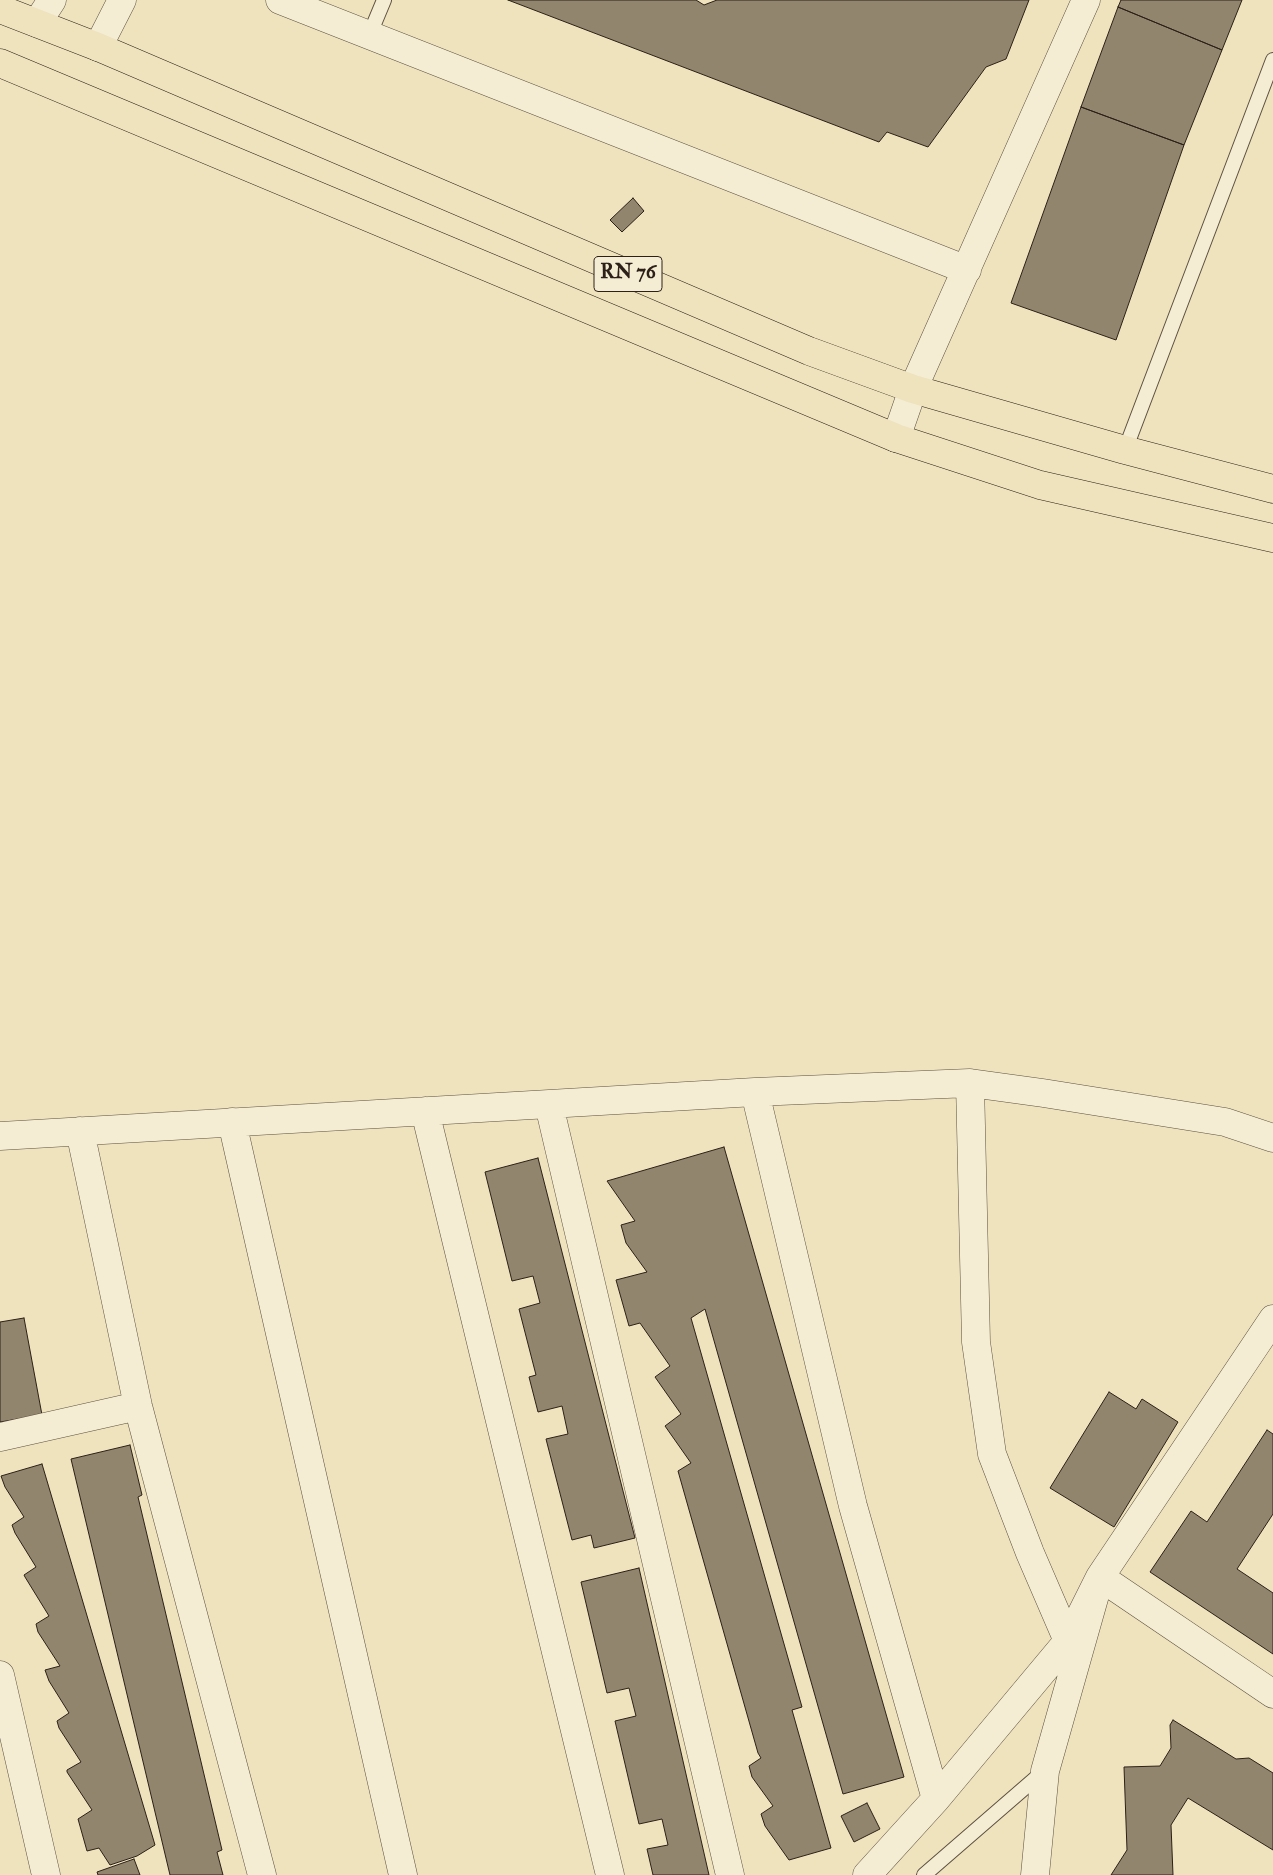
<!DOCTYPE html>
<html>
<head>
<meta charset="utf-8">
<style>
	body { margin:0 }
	canvas { display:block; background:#eee3bd }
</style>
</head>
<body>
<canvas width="1273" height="1875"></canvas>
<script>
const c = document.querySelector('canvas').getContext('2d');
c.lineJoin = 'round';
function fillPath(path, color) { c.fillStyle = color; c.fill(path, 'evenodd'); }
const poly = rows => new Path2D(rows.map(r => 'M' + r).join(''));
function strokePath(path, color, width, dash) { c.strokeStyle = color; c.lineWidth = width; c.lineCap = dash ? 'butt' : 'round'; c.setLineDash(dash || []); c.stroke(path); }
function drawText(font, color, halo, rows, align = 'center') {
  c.font = font + ' "IM FELL Double Pica",serif'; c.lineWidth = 4; c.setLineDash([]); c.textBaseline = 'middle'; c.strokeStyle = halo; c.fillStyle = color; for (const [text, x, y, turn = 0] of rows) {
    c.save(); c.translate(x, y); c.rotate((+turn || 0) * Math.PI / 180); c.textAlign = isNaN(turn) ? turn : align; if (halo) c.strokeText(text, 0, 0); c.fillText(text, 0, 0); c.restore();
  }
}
const building = poly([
	[508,0,696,0,704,5,717,0,1029,0,1006,59,986,67,928,147,887,132,879,142,508,0],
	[1121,0,1242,0,1222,50,1118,7,1121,0],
	[1118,7,1222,50,1184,145,1081,107,1118,7],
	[1081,107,1184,145,1116,340,1011,303,1081,107],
	[633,198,644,211,622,232,610,220,633,198],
	[724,1147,904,1777,843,1794,705,1309,691,1318,802,1707,792,1710,831,1848,789,1860,765,1826,761,1814,773,1806,752,1777,749,1766,761,1758,758,1753,678,1471,691,1463,665,1426,681,1414,655,1377,670,1366,640,1323,629,1326,616,1280,647,1272,626,1243,621,1225,635,1221,607,1181,724,1147],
	[538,1158,635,1538,594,1548,591,1535,572,1540,546,1439,568,1434,562,1406,538,1412,529,1377,536,1375,519,1309,540,1303,533,1276,512,1281,485,1172,538,1158],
	[24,1318,42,1415,0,1422,0,1322,24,1318],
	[1109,1392,1136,1409,1142,1399,1178,1422,1114,1527,1050,1488,1109,1392],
	[1267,1430,1273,1434,1273,1514,1237,1569,1273,1593,1273,1654,1150,1572,1191,1511,1207,1522,1267,1430],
	[130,1445,142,1495,138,1497,222,1850,217,1852,223,1875,170,1875,71,1459,130,1445],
	[42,1464,155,1845,137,1856,110,1865,99,1848,87,1851,78,1819,92,1810,67,1772,67,1770,81,1762,59,1728,57,1721,69,1713,49,1681,45,1670,60,1666,38,1632,36,1624,49,1616,25,1577,24,1575,36,1567,15,1533,12,1525,24,1517,5,1487,1,1476,42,1464],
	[639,1568,709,1875,653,1875,647,1849,668,1845,662,1819,639,1824,615,1721,636,1716,629,1688,607,1693,581,1582,639,1568],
	[1173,1720,1236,1759,1249,1758,1273,1773,1273,1850,1188,1798,1171,1825,1173,1875,1111,1875,1127,1850,1124,1767,1160,1766,1171,1748,1170,1725,1173,1720],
	[867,1803,880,1829,854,1842,841,1816,867,1803],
	[134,1859,140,1875,98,1875,97,1872,134,1859]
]);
fillPath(building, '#91856e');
strokePath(building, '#2d2018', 1);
const service = poly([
	[369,36,384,0],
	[1125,450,1273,60],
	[924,1875,1044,1771]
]);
const minor = poly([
	[280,0,967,270],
	[37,23,52,0],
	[98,47,122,0],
	[896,438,913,389,1086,0],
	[970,1083,976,1342,992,1454,1030,1553,1068,1641],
	[755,1092,853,1506,936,1799],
	[549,1105,730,1875],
	[425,1111,610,1875],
	[232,1122,403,1875],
	[80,1131,138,1406,262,1875],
	[0,1136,755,1092,970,1083,1043,1093,1225,1122,1273,1138],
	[0,1437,138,1406],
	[0,1675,46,1875],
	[867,1875,936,1799,1068,1641,1100,1577,1273,1694],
	[1035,1875,1045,1771,1100,1577,1273,1319]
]);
const trunk = poly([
	[0,9,98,47,809,351,913,389,1125,450,1273,489],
	[0,63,896,438,1040,485,1273,538]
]);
strokePath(service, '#5d5141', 16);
strokePath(minor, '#5d5141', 29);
strokePath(trunk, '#2d2018', 29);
strokePath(service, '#f4edd4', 14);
strokePath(minor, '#f4edd4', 28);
strokePath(trunk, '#eee3bd', 28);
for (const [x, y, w] of [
	[628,274,68]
]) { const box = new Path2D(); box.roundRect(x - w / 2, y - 17.5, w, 35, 4); c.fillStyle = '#f4edd4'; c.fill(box); strokePath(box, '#2d2018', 1); }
drawText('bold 20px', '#2d2018', null, [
	["RN 76",628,274]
]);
</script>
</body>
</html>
